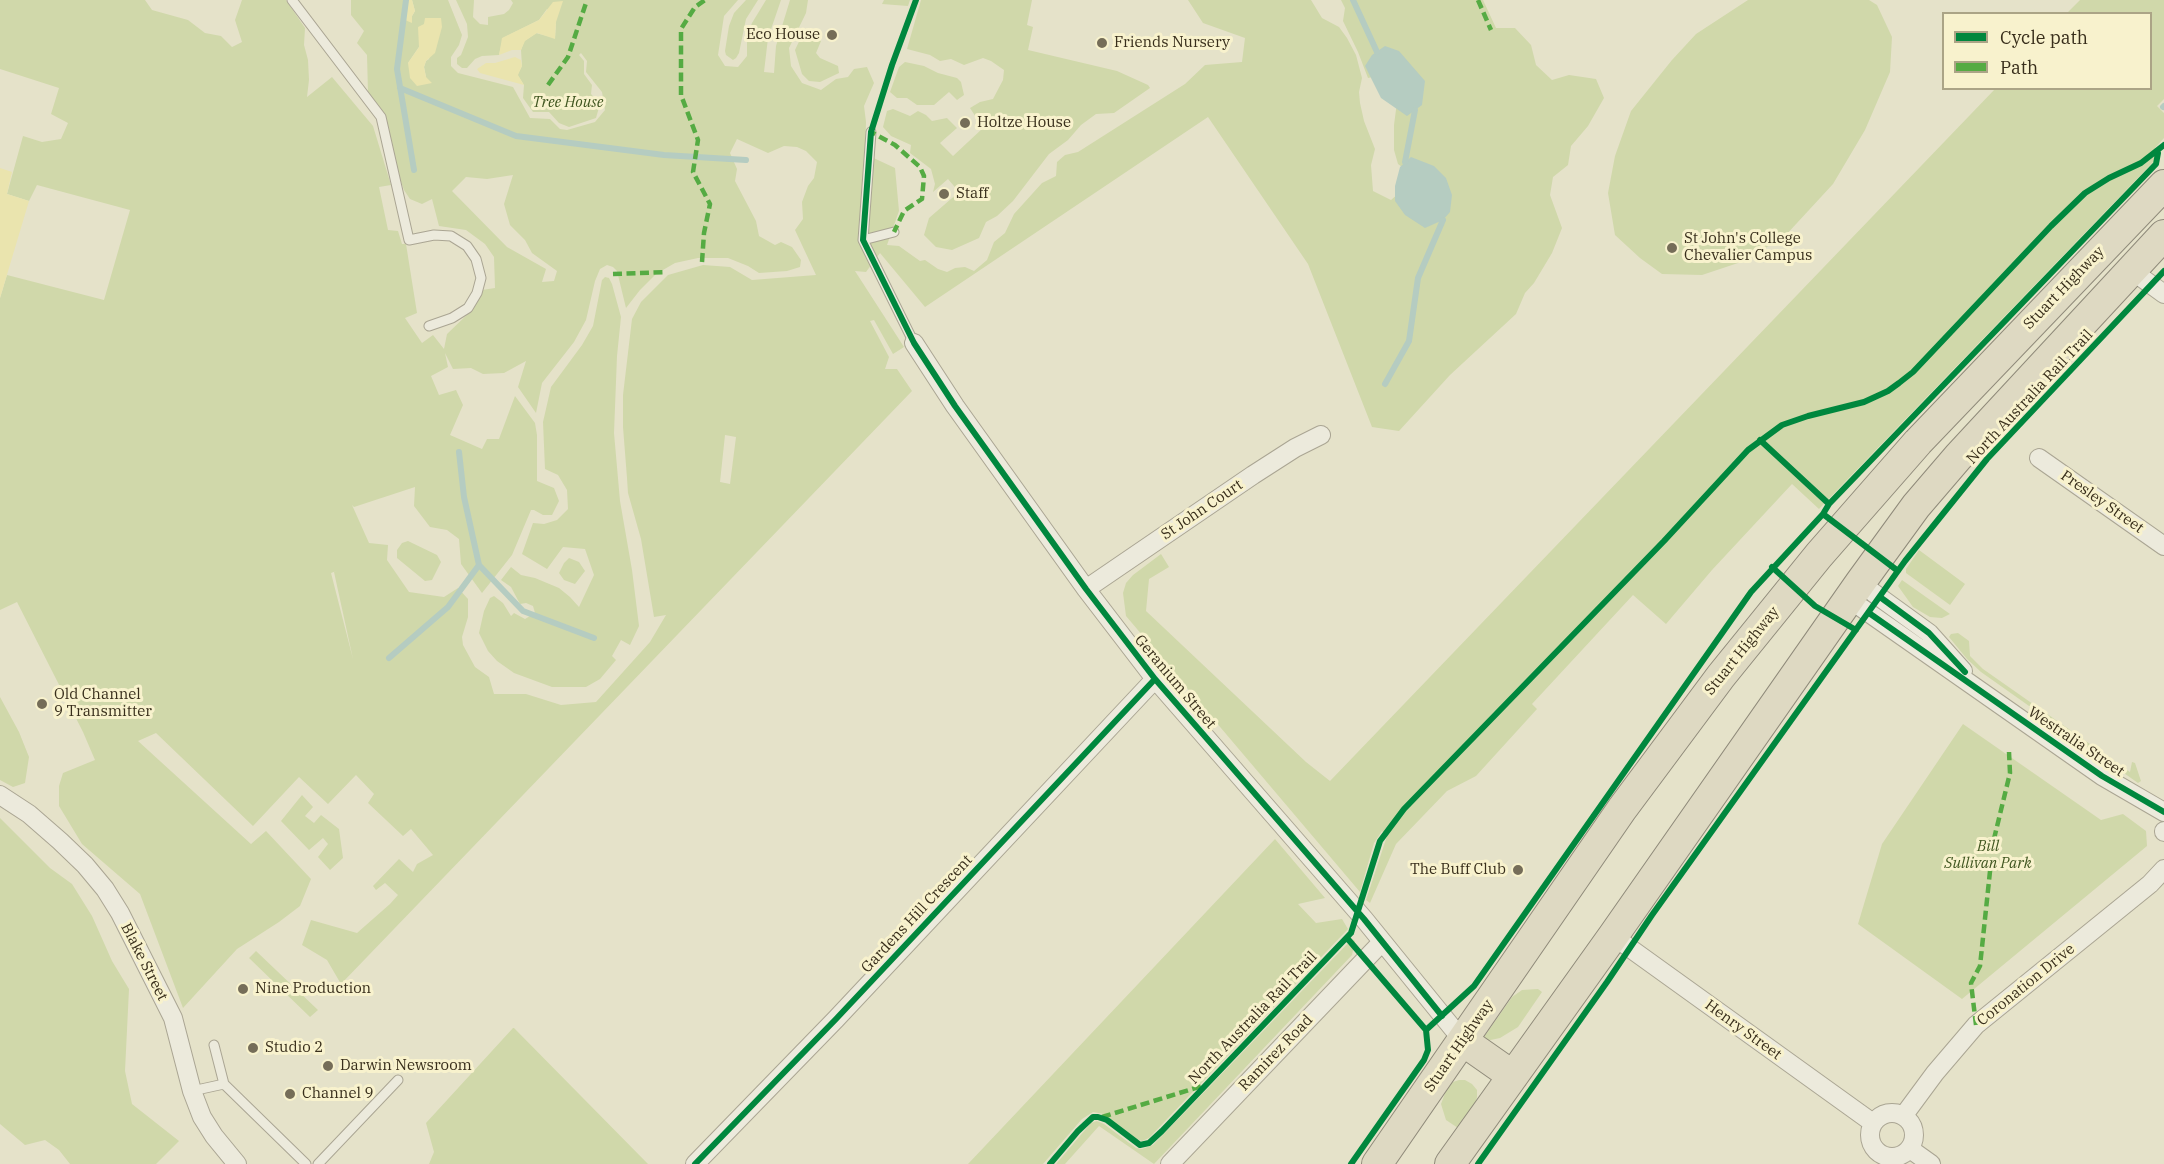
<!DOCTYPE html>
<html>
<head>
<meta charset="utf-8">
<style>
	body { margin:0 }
	#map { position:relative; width:2164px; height:1164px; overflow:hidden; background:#e5e2c9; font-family:"IBM Plex Serif",serif }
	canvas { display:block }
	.legend { position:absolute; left:1942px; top:12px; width:210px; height:78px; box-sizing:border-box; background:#f8f2cd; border:2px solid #aba486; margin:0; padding:8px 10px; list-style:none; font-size:18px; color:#382e1b }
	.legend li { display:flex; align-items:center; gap:12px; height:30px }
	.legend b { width:30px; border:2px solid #aba486 }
</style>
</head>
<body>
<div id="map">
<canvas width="2164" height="1164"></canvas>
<ul class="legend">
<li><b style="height:8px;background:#00873e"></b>Cycle path</li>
<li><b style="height:8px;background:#55ab43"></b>Path</li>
</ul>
</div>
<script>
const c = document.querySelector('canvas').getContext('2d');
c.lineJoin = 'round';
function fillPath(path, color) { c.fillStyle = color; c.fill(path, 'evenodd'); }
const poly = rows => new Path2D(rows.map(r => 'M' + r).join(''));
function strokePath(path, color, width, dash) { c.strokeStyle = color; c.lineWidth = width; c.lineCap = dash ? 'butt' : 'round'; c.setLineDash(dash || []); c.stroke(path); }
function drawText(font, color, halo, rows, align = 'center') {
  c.font = font + ' "IBM Plex Serif",serif'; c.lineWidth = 6; c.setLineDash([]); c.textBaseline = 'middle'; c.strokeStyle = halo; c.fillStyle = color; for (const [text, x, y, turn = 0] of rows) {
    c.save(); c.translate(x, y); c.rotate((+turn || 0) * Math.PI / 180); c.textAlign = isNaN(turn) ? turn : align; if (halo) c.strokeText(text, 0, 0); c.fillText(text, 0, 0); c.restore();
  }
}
fillPath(poly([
	[0,0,145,0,152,10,188,20,205,33,221,36,232,47,242,42,235,20,242,0,286,0,305,28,304,45,308,60,309,80,307,97,332,77,373,126,391,185,379,187,388,230,398,231,402,244,406,244,417,313,405,318,422,343,433,335,444,349,447,334,473,309,482,290,495,288,494,257,485,244,466,230,439,226,432,199,422,204,410,199,404,190,368,92,367,55,357,43,364,31,351,15,351,0,404,0,402,17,412,22,412,16,415,11,412,0,448,0,462,35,459,45,451,57,451,66,458,73,513,87,530,118,550,119,560,129,567,130,595,122,605,110,602,92,586,72,587,61,581,53,579,55,584,61,584,74,592,85,591,94,600,104,596,118,569,127,559,123,549,112,533,112,523,98,524,85,517,75,522,66,521,50,524,41,536,33,555,38,556,22,547,9,539,20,503,38,499,55,482,56,475,59,467,68,462,68,457,64,457,58,461,55,468,37,467,24,456,0,474,0,473,17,480,24,488,25,488,17,504,14,509,10,513,3,511,0,738,0,724,16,718,55,725,66,738,67,747,56,747,36,752,23,766,0,781,0,768,38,764,72,774,73,776,46,790,0,808,0,806,13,789,48,791,66,802,83,821,90,836,79,848,77,854,69,867,67,874,83,864,106,866,122,865,154,895,168,899,211,887,245,899,246,920,261,925,260,938,269,947,272,955,268,965,267,974,271,987,260,994,242,1005,233,1014,214,1042,183,1056,176,1057,162,1065,155,1078,152,1185,84,1205,65,1242,62,1245,38,1203,23,1188,0,1311,0,1322,18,1339,27,1347,38,1356,55,1362,78,1359,92,1360,103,1364,121,1375,149,1371,165,1373,191,1391,200,1406,187,1413,175,1398,164,1394,150,1394,125,1401,71,1368,78,1358,52,1343,21,1345,8,1341,0,1483,0,1496,28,1515,28,1531,45,1536,65,1552,80,1569,75,1596,79,1604,98,1588,126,1571,146,1568,165,1553,177,1550,195,1562,228,1552,253,1534,283,1525,293,1516,314,1450,375,1399,431,1372,427,1308,264,1208,117,925,307,880,253,866,272,855,271,904,347,893,354,874,320,870,321,889,357,885,369,897,369,912,391,341,984,327,960,302,945,311,920,357,933,390,904,398,895,385,883,376,890,373,886,399,859,413,872,417,864,433,855,411,829,403,836,368,803,374,794,356,775,328,804,299,777,253,826,156,733,138,741,251,844,266,831,311,879,300,906,279,922,237,949,183,1008,140,894,82,844,59,806,59,786,63,773,95,760,83,732,17,602,0,610,0,298,7,275,104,300,130,210,37,185,29,201,7,194,23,136,42,142,61,139,68,123,51,114,59,88,0,69],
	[426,18,434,19,429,59,426,61,424,67,426,77,408,63,419,47],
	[737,139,768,153,784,146,797,147,806,151,817,162,814,178,808,186,802,202,803,219,795,230,816,275,752,280,730,267,703,265,668,275,641,302,632,319,623,395,623,427,627,478,628,493,641,539,654,617,666,615,650,642,596,702,561,705,526,694,494,694,489,677,475,667,463,645,462,637,468,617,468,599,458,588,444,597,409,592,387,560,388,545,369,543,352,505,354,507,415,487,414,506,430,527,447,530,459,539,461,564,482,593,512,555,531,510,534,510,543,515,552,515,559,501,554,488,537,481,537,435,535,423,515,396,499,439,487,439,482,449,450,435,463,405,456,390,439,395,431,376,448,367,445,353,453,369,471,368,483,374,504,373,526,361,518,387,536,413,542,383,574,342,586,320,595,281,600,269,607,265,613,267,617,271,626,308,640,290,656,274,675,263,698,258,728,258,748,266,759,273,787,271,800,267,801,260,792,247,781,242,775,245,759,236,756,221,735,181,737,169,730,153],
	[513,175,504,204,510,225,525,240,532,253,557,271,554,281,542,282,546,269,507,247,452,191,466,177,487,179],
	[725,435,736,437,730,484,720,482],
	[339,570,334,572,353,659,331,573],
	[746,0,758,0,746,19,739,53,736,58,733,60,726,55,725,51,729,26,734,13],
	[884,0,910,0,908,6,882,4],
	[921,0,1032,0,1027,25,1033,27,1028,50,1117,71,1148,85,1150,88,1114,113,1096,114,1081,125,1068,140,1049,154,1013,201,997,216,986,222,979,238,952,250,936,247,924,235,929,218,959,192,948,179,933,192,935,184,931,169,910,153,911,145,891,136,883,127,887,111,893,109,910,116,918,111,926,115,932,121,947,118,957,128,940,143,953,156,983,128,970,108,980,102,993,99,1003,80,1004,70,991,61,983,58,964,65,951,59,940,61,930,55,907,49],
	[1748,0,1869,0,1877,5,1892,37,1890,72,1865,130,1833,184,1785,236,1744,261,1702,275,1662,274,1640,258,1615,235,1608,193,1615,156,1631,111,1672,60,1696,34],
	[2080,0,2164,0,2164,99,2157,106,2164,113,2164,138,2155,148,2159,156,1819,509,1792,484,1712,570,1666,624,1633,595,1532,704,1537,709,1476,776,1447,791,1396,844,1370,903,1366,900,1387,836,1382,831,1374,843,1360,892,1126,616,1123,593,1126,583,1133,575,1161,554,1169,567,1149,579,1146,611,1306,762,1330,781,1995,89,2150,88,2150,14,2067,13],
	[805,29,821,41,816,53,820,58,838,66,839,73,820,82,809,81,802,74,795,50],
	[905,62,924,66,938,73,957,78,961,82,964,95,957,100,949,92,934,105,917,105,907,98,897,98,890,92,899,67],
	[605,277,609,278,612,284,621,317,617,356,614,433,620,501,632,570,639,626,630,645,621,640,612,656,616,660,600,679,586,687,552,687,514,673,497,661,488,651,479,633,484,611,490,598,494,596,503,603,511,616,514,613,525,619,535,613,533,606,526,603,520,604,511,587,501,580,511,567,521,575,535,578,559,588,570,597,579,607,594,575,585,549,563,547,547,569,522,554,533,523,544,524,557,520,568,509,567,490,558,475,545,469,543,422,551,387,582,345,593,326,602,280],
	[408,541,437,555,441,562,432,580,425,581,397,558,397,550,402,543],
	[1919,550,1965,584,1950,605,1906,573,1906,569],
	[569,558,579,562,585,571,575,584,564,580,559,573,564,563],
	[1902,580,1950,614,1942,618,1930,617,1913,607,1898,586],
	[1958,633,1969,641,1970,656,1983,669,2130,772,2132,762,2135,763,2141,781,2138,783,1981,672,1967,659,1949,637,1951,634],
	[0,697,19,732,29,757,25,783,13,787,0,780],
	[1963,724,2101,820,2123,814,2146,831,2147,846,1962,999,1858,924,1882,844],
	[302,795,313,807,305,816,314,823,321,815,339,829,343,858,330,870,318,857,328,844,323,838,309,850,281,821],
	[0,818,50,868,72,884,92,916,112,961,129,989,125,1071,132,1104,179,1141,156,1164,70,1164,59,1150,45,1140,25,1145,0,1124],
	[1275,839,1325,898,1298,904,1316,923,1342,919,1348,929,1149,1138,1142,1141,1134,1138,1104,1114,1093,1112,1082,1119,1043,1164,968,1164],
	[1352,939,1355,941,1352,955,1154,1164,1099,1126,1065,1164,1056,1164,1091,1123,1097,1121,1104,1124,1136,1148,1142,1149,1153,1145],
	[256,951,318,1010,310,1017,249,958],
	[1538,989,1542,992,1518,1027,1500,1038,1486,1041,1484,1037,1512,997,1522,990],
	[513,1028,514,1028,648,1164,429,1164,434,1152,426,1123],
	[1459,1080,1465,1080,1472,1084,1477,1090,1477,1097,1475,1105,1458,1128,1446,1120,1441,1104,1447,1088,1453,1082]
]), '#d0d8aa');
fillPath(poly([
	[408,0,412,0,415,11,412,16,412,23,405,20],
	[563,1,556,22,555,39,537,33,525,41,521,50,512,50,499,55,502,38,539,20,553,2],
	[425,18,441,18,442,27,435,53,426,61,424,67,426,77,432,83,417,86,410,78,408,63,419,47,418,27,424,24],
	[515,57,521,60,522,66,518,75,524,85,480,73,477,69,486,63,495,63],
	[0,168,12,172,7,194,29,201,0,298]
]), '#eae4ae');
fillPath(poly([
	[1385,46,1399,51,1425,81,1422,105,1407,116,1381,98,1365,66,1372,55],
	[1411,157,1434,166,1446,178,1452,195,1450,212,1443,220,1425,228,1405,215,1395,201,1395,186,1400,167]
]), '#b5ccc1');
strokePath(poly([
	[406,0,397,69,414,170],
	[1353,0,1377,52],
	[400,88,516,136,664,155,746,160],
	[2163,107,2164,106],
	[1405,162,1415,110],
	[1385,384,1409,341,1418,278,1443,220],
	[459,452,464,497,479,565,523,611,594,638],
	[389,658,448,607,479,565]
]), '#b5ccc1', 6);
const service = poly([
	[292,0,381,117,409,240,434,235,451,236,467,246,476,259,481,278,477,293,468,308,452,318,429,326],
	[871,132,863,240,914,343],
	[863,240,894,232],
	[214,1045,224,1084],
	[192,1091,224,1084,306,1164],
	[318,1164,398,1080]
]);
const minor = poly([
	[2131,270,2164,294],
	[914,343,955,406,1086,589,1155,679,1364,919,1463,1041],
	[2039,458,2164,546],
	[1860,583,1929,633,1963,671],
	[1086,589,1253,475,1295,448,1321,435],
	[1849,599,2102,776,2164,812],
	[0,795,29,814,60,841,85,865,105,889,120,913,173,1018,192,1091,202,1117,214,1136,237,1164],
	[2164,831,2164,832],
	[1613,936,1873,1123],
	'1870 1135a22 22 0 1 1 44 0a22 22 0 1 1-44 0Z',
	[1904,1115,1935,1073,1976,1025,2150,884,2164,869],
	[1910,1149,1931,1164],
	[695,1164,836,1019,1155,679],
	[1170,1164,1382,942]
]);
const trunk = poly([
	[1463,1041,1513,1076],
	[1377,1164,1622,809,1721,676,1819,555,1918,442,2164,185],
	[1450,1164,1613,936,1860,583,1916,506,1958,457,2164,235]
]);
strokePath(service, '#aaa593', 11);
strokePath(minor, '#aaa593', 20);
strokePath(trunk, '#8f8a7a', 32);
strokePath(service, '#eceadc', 9);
strokePath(minor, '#eceadc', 18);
strokePath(trunk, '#ded9c2', 30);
strokePath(poly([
	[1478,0,1491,30],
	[548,85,568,57,587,0],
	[872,128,871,132,895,145,920,167,924,176,922,199,904,211,894,232],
	[702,262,704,233,710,204,693,172,698,140,681,95,681,29,695,7,705,0],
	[613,274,666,272],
	[1976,1025,1971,983,1980,966,1993,843,2010,773,2009,752],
	[1102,1117,1202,1086]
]), '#55ab43', 4.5, [9, 4.5]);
strokePath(poly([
	[916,0,892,65,871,132,863,240,914,343,955,406,1086,589,1155,679,1364,919,1442,1016],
	[1829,504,2156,164,2158,153],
	[1823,514,1898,571],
	[1772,567,1815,606,1856,630],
	[1880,597,1929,633,1965,672],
	[1869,613,2102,776,2164,812],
	[1347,938,1426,1030,1428,1050,1424,1060,1351,1164],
	[1426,1030,1474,986,1751,592,1823,514,1829,504,1760,440],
	[695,1164,836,1019,1155,679],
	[1050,1164,1078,1131,1093,1117,1098,1117,1107,1120,1140,1145,1149,1143,1162,1131,1351,933,1380,841,1404,809,1664,541,1748,450,1782,425,1808,416,1864,402,1888,391,1899,383,1913,372,2051,226,2085,193,2109,178,2141,163,2164,145],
	[1478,1164,1607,982,1652,915,1905,561,1987,459,2164,271]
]), '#00873e', 6);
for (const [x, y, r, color] of [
	[832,35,6,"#756d58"],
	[1102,43,6,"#756d58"],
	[965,123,6,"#756d58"],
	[944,194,6,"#756d58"],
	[1672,248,6,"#756d58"],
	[42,704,6,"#756d58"],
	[1518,870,6,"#756d58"],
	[243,989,6,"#756d58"],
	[253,1048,6,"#756d58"],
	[328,1066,6,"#756d58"],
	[290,1094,6,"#756d58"]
]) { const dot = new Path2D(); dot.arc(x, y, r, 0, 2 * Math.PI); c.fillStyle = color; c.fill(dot); strokePath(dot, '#f8f2cd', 2); }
drawText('15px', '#382e1b', '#f8f2cd', [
	["Eco House",820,35,"right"],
	["Friends Nursery",1114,43],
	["Holtze House",977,123],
	["Staff",956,194],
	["St John's College",1684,239],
	["Chevalier Campus",1684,256],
	["Old Channel",54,695],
	["9 Transmitter",54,712],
	["The Buff Club",1506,870,"right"],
	["Nine Production",255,989],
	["Studio 2",265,1048],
	["Darwin Newsroom",340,1066],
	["Channel 9",302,1094]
], 'left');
drawText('italic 15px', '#405620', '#f8f2cd', [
	["Tree House",568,103],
	["Bill",1988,847],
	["Sullivan Park",1988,864]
]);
drawText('15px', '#382e1b', '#f8f2cd', [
	["Stuart Highway",2064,288,-46],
	["North Australia Rail Trail",2030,397,-47],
	["Presley Street",2102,502,35],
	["St John Court",1202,510,-34],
	["Stuart Highway",1742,651,-51],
	["Geranium Street",1175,682,50],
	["Westralia Street",2076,742,34],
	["Gardens Hill Crescent",917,914,-47],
	["Blake Street",144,962,63],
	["Coronation Drive",2026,985,-39],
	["North Australia Rail Trail",1253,1018,-46],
	["Henry Street",1743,1030,36],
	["Stuart Highway",1459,1046,-55],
	["Ramirez Road",1276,1053,-46]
]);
</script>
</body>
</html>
